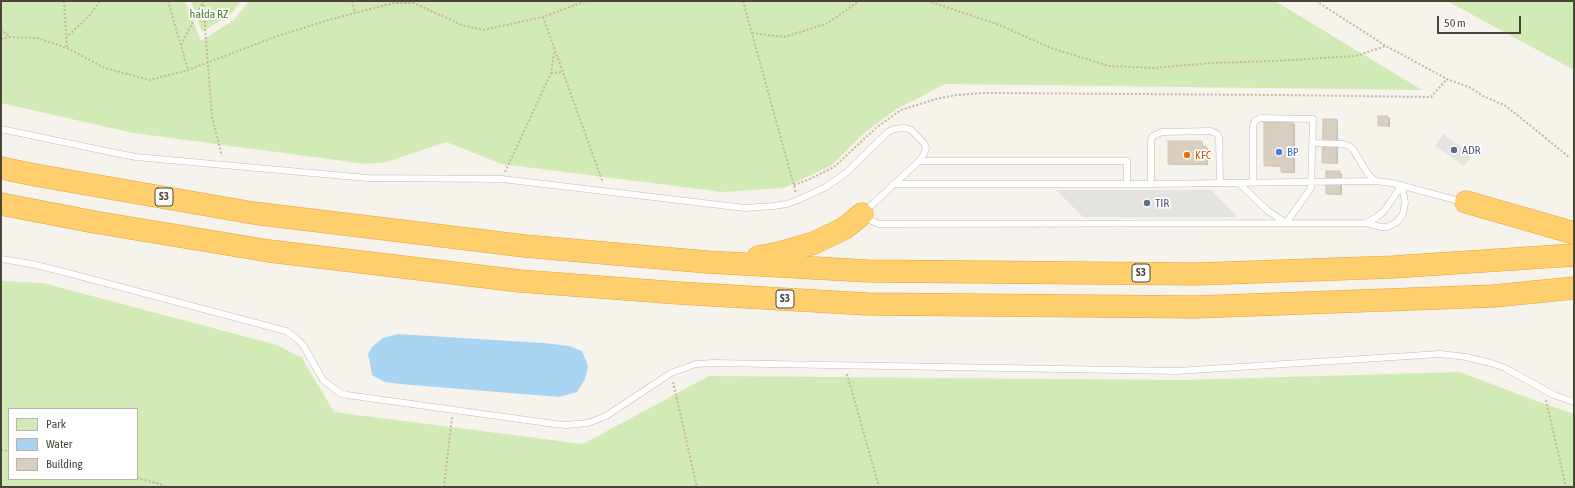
<!DOCTYPE html>
<html>
<head>
<meta charset="utf-8">
<style>
	body { margin:0 }
	#map { position:relative; width:1575px; height:488px; overflow:hidden; background:#f6f3ec; font-family:"Asap Condensed",sans-serif }
	canvas { display:block }
	.frame { position:absolute; inset:0; border:2px solid #4b4439; pointer-events:none }
	.legend { position:absolute; left:8px; top:408px; width:130px; height:72px; box-sizing:border-box; background:#fff; border:1px solid #b7b4b0; margin:0; padding:5px 7px; list-style:none; font-size:12px; color:#4b4439 }
	.legend li { display:flex; align-items:center; gap:8px; height:20px }
	.legend b { width:20px; border:1px solid #b7b4b0 }
	.scale { position:absolute; left:1437px; top:16px; width:84px; height:18px; box-sizing:border-box; border:2px solid #4b4439; border-top:0; padding-left:5px; font-size:12px; line-height:14px; white-space:nowrap; color:#4b4439; -webkit-text-stroke:3px #fff; paint-order:stroke }
</style>
</head>
<body>
<div id="map">
<canvas width="1575" height="488"></canvas>
<div class="frame"></div>
<ul class="legend">
<li><b style="height:11px;background:#d2eab5"></b>Park</li>
<li><b style="height:11px;background:#a9d4f2"></b>Water</li>
<li><b style="height:11px;background:#d8cfc1"></b>Building</li>
</ul>
<div class="scale">50 m</div>
</div>
<script>
const c = document.querySelector('canvas').getContext('2d');
c.lineJoin = 'round';
function fillPath(path, color) { c.fillStyle = color; c.fill(path, 'evenodd'); }
const poly = rows => new Path2D(rows.map(r => 'M' + r).join(''));
function strokePath(path, color, width, dash) { c.strokeStyle = color; c.lineWidth = width; c.lineCap = dash ? 'butt' : 'round'; c.setLineDash(dash || []); c.stroke(path); }
function drawText(font, color, halo, rows, align = 'center') {
  c.font = font + ' "Asap Condensed",sans-serif'; c.lineWidth = 3.5; c.setLineDash([]); c.textBaseline = 'middle'; c.strokeStyle = halo; c.fillStyle = color; for (const [text, x, y, turn = 0] of rows) {
    c.save(); c.translate(x, y); c.rotate((+turn || 0) * Math.PI / 180); c.textAlign = isNaN(turn) ? turn : align; if (halo) c.strokeText(text, 0, 0); c.fillText(text, 0, 0); c.restore();
  }
}
fillPath(poly([
	[1,1,185,1,201,41,234,20,249,1,1275,1,1422,90,945,84,895,110,864,133,832,165,784,188,722,192,502,164,446,142,387,162,366,164,133,133,1,103],
	[191,1,241,1,231,14,202,32],
	[1447,1,1574,1,1574,70],
	[1,281,43,283,277,345,302,358,334,412,583,444,709,376,1181,380,1460,372,1531,399,1574,414,1574,487,1,487],
	[9,409,137,409,137,479,9,479]
]), '#d2eab5');
fillPath(poly([
	[1443,134,1472,155,1464,166,1435,146],
	[1056,190,1211,190,1238,217,1083,217]
]), '#e5e3e0');
fillPath(poly([
	[398,334,544,343,569,346,582,351,588,366,585,379,577,392,559,397,400,384,385,382,372,375,368,354,372,347,383,338]
]), '#a9d4f2');
fillPath(poly([
	[1388,117,1390,118,1390,127,1379,125],
	[1336,120,1338,121,1338,164,1325,163,1323,162],
	[1292,123,1295,124,1295,173,1284,173,1282,172,1282,167,1265,166],
	[1201,142,1203,143,1203,147,1208,148,1208,165,1171,165,1169,164],
	[1340,172,1342,174,1342,195,1329,195,1327,193]
]), '#0003');
const building = poly([
	[1378,116,1388,116,1388,126,1378,126,1378,116],
	[1323,119,1337,119,1336,163,1322,163,1323,119],
	[1264,122,1293,122,1293,172,1281,172,1281,166,1264,166,1264,122],
	[1168,141,1202,141,1202,146,1206,146,1206,164,1168,164,1168,141],
	[1326,171,1340,171,1340,194,1326,194,1326,171]
]);
fillPath(building, '#d8cfc1');
strokePath(building, '#d3c7b4', 1);
const lane = poly([
	[1,129,120,154,136,157,367,178,502,179,745,208,773,206,787,204,798,200,826,187,847,172,888,132,894,129,905,128,911,130,924,143,926,148,924,154,919,161],
	[1313,143,1343,144,1349,146,1353,149,1368,174,1375,181],
	[1239,183,1268,211,1286,223,1311,188,1313,119,1260,118,1255,121,1253,126,1253,183],
	[893,184,1151,184,1375,181,1392,183,1463,202],
	[1127,184,1127,161,919,161,862,214,869,220,879,224,1366,223,1381,227,1387,227,1397,222,1403,214,1405,203,1402,185],
	[1151,184,1151,140,1153,136,1162,132,1211,131,1217,134,1219,137,1220,183],
	[1366,223,1377,217,1384,211,1402,185],
	[1,259,32,264,68,273,286,331,297,339,303,345,323,380,340,393,347,395,555,424,566,425,588,423,606,416,671,373,696,364,713,363,1177,371,1440,354,1466,357,1491,363,1505,368,1554,395,1574,402]
]);
const highway = poly([
	[1,168,35,175,253,213,525,246,707,262,868,271,1198,274,1393,267,1574,255],
	[1466,202,1574,233],
	[1,204,94,222,269,251,520,281,678,293,867,304,1196,307,1494,296,1574,288],
	[758,257,779,253,814,243,845,228,862,214]
]);
strokePath(lane, '#c2bbae', 7);
strokePath(highway, '#e0a43c', 23);
strokePath(poly([
	[64,1,67,48],
	[168,1,188,70],
	[203,1,212,117,222,156],
	[352,1,355,13],
	[743,1,796,193],
	[928,1,997,24,1051,48,1109,66,1153,68,1212,63,1276,61,1355,56,1386,46],
	[1316,1,1386,46,1447,79,1471,88,1483,96,1506,106,1569,157],
	[543,17,603,183],
	[1,29,10,37],
	[752,33,785,37,828,23,859,1],
	[66,38,90,15,100,1],
	[1,39,10,37,37,38,67,48,105,68,150,80,188,70,272,38,325,21,393,3,414,3,462,25,483,30,543,17,586,1],
	[181,45,203,2],
	[551,73,563,72],
	[505,172,551,73,554,53],
	[794,185,810,179,834,167,877,127,901,110,936,99,956,95,985,93,1277,95,1431,97,1447,79],
	[847,374,879,487],
	[673,382,697,487],
	[1546,400,1566,487],
	[1,450,9,451],
	[137,478,160,484,166,487],
	[444,487,452,417]
]), '#c4b79f', 2, [2, 2]);
strokePath(lane, '#fff', 6);
strokePath(highway, '#ffcf6e', 22);
for (const [x, y, r, color] of [
	[1454,150,4,"#5c6f8a"],
	[1279,152,4,"#3f7fe0"],
	[1187,155,4,"#e8710a"],
	[1147,203,4,"#5c6f8a"]
]) { const dot = new Path2D(); dot.arc(x, y, r, 0, 2 * Math.PI); c.fillStyle = color; c.fill(dot); strokePath(dot, '#fff', 1.5); }
for (const [x, y, w] of [
	[164,197,18],
	[1141,273,18],
	[785,299,18]
]) { const box = new Path2D(); box.roundRect(x - w / 2, y - 9, w, 18, 3); c.fillStyle = '#fff'; c.fill(box); strokePath(box, '#4b4439', 1); }
drawText('bold 11px', '#4b4439', null, [
	["S3",164,197],
	["S3",1141,273],
	["S3",785,299]
]);
drawText('12px', '#4a7f2a', '#fff', [
	["hałda RZ",209,14]
]);
drawText('12px', '#4e5e75', '#fff', [
	["ADR",1462,150],
	["TIR",1155,203]
], 'left');
drawText('12px', '#366cbe', '#fff', [
	["BP",1287,152]
], 'left');
drawText('12px', '#c56008', '#fff', [
	["KFC",1195,155]
], 'left');
</script>
</body>
</html>
